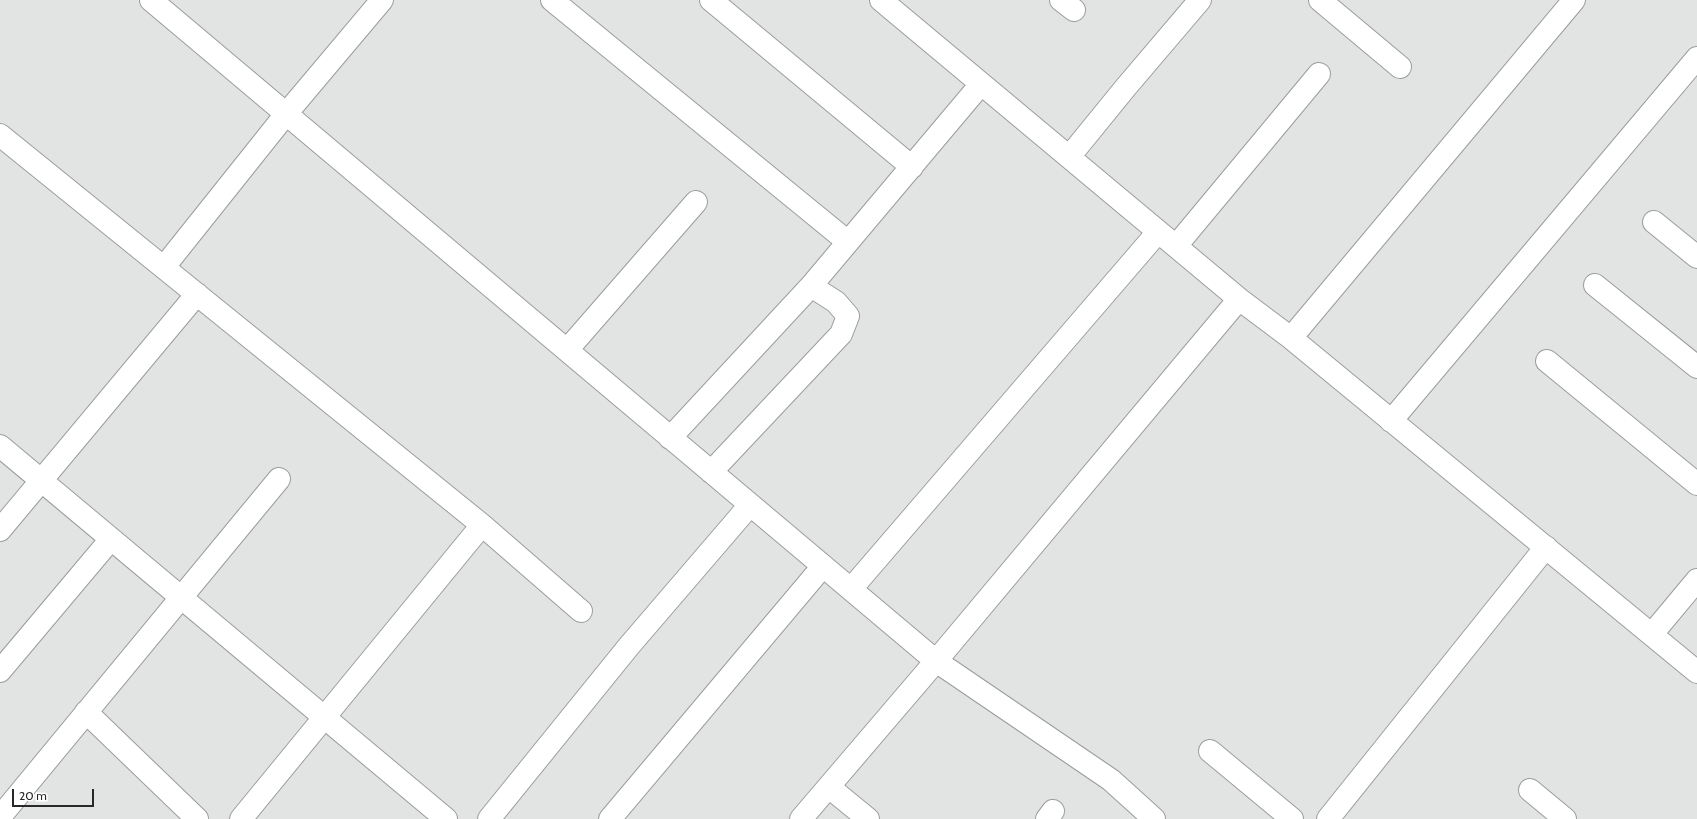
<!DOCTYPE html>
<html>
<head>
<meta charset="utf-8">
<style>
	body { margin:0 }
	#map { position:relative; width:1697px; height:819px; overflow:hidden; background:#e1e4e2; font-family:Cabin,sans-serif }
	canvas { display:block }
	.scale { position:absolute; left:12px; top:789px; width:82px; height:18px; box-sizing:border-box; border:2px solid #272827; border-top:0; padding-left:5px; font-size:12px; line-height:14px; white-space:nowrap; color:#272827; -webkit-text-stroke:3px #fff; paint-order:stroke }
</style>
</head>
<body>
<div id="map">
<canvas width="1697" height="819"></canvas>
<div class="scale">20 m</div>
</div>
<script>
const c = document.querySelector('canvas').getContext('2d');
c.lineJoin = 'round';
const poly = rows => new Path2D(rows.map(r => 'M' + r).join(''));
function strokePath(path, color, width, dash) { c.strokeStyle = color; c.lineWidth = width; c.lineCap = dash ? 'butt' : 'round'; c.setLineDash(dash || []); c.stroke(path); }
const minor = poly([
	[151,0,936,661,1111,780,1154,819],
	[552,0,848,242],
	[711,0,912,167],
	[881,0,1239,299,1291,338,1697,672],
	[1061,0,1074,10],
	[1320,0,1400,67],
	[0,135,482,525,581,611],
	[1069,157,1126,87,1200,0],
	[1654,222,1697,257],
	[1176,246,1319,74],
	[164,267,286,114,382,0],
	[1595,285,1697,367],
	[1291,338,1574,0],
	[567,350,696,202],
	[1547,361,1697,484],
	[1391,421,1697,58],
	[670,438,811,286],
	[0,446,446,819],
	[711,472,841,334,848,316,836,302,811,286,981,84],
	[0,530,197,294],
	[851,589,1158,232],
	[1652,634,1697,580],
	[0,671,111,539],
	[86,712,197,819],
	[1210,751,1292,819],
	[829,787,868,819],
	[1530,790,1565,819],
	[0,817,279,479],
	[241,819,482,525],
	[489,819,629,646,750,505],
	[610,819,823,566],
	[801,819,936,661,1239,299],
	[1047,819,1053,811],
	[1328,819,1546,547]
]);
strokePath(minor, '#9a9d9b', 24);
strokePath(minor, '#fff', 22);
</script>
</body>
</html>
